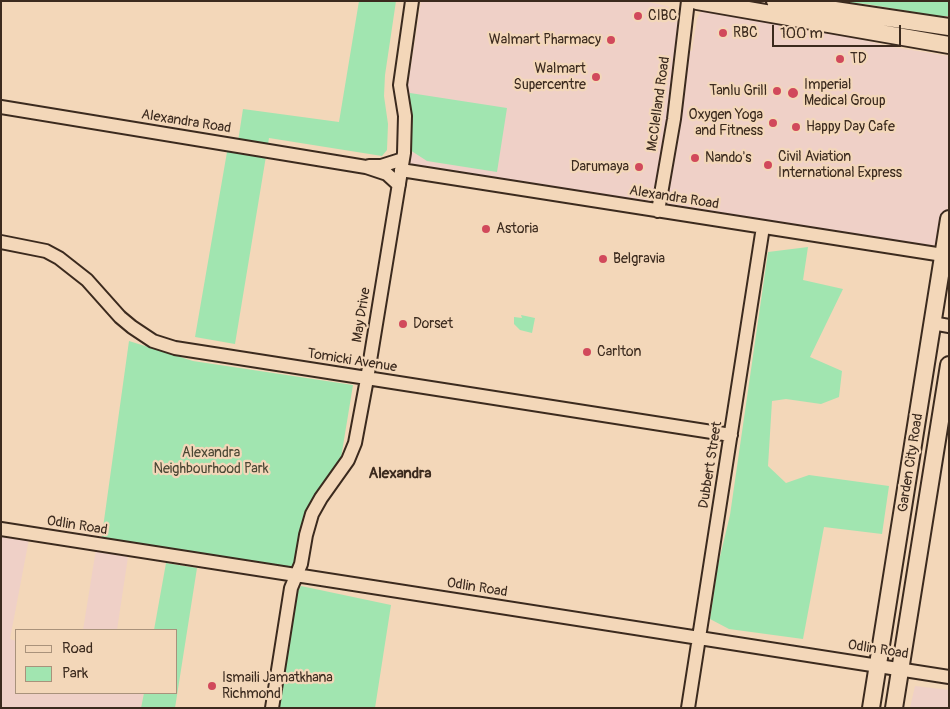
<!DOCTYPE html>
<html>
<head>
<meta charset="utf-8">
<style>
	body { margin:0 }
	#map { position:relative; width:950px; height:709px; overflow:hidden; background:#f3d7b9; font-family:Pangolin,sans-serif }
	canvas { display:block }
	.frame { position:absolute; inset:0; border:2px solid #3b2a1e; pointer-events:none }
	.legend { position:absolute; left:15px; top:629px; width:162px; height:65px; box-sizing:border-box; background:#f3d7b9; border:1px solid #a9927b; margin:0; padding:6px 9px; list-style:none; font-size:15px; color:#3b2a1e }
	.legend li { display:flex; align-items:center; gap:10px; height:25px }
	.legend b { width:25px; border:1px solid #a9927b }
	.scale { position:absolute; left:772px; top:25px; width:129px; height:22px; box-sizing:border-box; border:2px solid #3b2a1e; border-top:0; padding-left:6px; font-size:15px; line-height:18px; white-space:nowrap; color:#3b2a1e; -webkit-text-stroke:4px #f3d7b9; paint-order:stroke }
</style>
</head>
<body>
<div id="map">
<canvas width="950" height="709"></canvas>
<div class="frame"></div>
<ul class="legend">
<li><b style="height:6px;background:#f3d7b9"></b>Road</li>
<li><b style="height:14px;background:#a1e5b0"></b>Park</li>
</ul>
<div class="scale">100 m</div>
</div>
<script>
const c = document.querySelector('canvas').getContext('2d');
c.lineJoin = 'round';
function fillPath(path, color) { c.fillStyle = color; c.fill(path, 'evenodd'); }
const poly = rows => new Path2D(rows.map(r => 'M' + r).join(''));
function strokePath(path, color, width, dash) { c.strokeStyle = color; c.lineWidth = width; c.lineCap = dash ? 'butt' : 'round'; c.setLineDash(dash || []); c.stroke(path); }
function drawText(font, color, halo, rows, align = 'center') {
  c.font = font + ' Pangolin,sans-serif'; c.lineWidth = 4.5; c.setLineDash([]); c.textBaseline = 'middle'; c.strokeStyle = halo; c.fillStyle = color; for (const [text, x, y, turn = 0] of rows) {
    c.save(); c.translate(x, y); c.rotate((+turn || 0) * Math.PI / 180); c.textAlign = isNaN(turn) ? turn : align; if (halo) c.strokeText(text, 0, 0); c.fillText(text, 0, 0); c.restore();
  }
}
fillPath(poly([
	[421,1,644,1,667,6,674,11,678,23,676,50,692,51,697,19,700,13,704,10,847,35,886,46,949,56,949,199,943,237,936,245,928,248,396,162],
	[1,535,29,539,10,639,16,641,16,693,144,693,141,708,1,708],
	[96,549,128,557,117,630,83,630],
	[915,686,949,690,949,708,910,708]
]), '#efd0c7');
fillPath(poly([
	[359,1,396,1,385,75,384,96,388,124,387,150,382,156,269,138,235,344,195,337,227,152,237,148,243,109,339,122],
	[821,1,949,1,949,16,937,16,866,4],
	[410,93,507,108,497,172,427,161,410,150,408,106],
	[808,247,803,280,843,289,810,357,842,371,839,397,821,404,786,399,772,401,768,466,786,483,809,475,889,486,882,534,824,527,803,639,729,629,710,619,718,565,730,515,768,252],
	[521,315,535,318,532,333,520,330,514,324,514,317,522,318],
	[129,341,193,361,353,385,341,458,308,508,298,572,101,542],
	[166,563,197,568,175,708,141,708,144,693,176,693,176,630,154,630],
	[301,586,391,605,375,708,277,708,296,594]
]), '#a1e5b0');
const minor = poly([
	[1,107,366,167,387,174,399,185],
	[369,166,381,166,403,159],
	[401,170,943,255],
	[658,211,674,119,688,1],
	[1,242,46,251,59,258,87,280,120,317,132,327,153,341,175,348,731,435],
	[932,323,949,326],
	[1,529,949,677],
	[272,708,291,588,301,564,306,535,312,514,321,498,348,460,355,443,367,379,404,153,405,116,400,85,412,1],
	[688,708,763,227]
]);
const major = poly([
	[697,1,949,45],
	[775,1,949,27],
	[871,708,949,219],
	[894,708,949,365]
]);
strokePath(minor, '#3b2a1e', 16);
strokePath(major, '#3b2a1e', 20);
strokePath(minor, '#f3d7b9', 12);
strokePath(major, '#f3d7b9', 16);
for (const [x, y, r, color] of [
	[638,16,5,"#d1495b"],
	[723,33,5,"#d1495b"],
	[611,40,5,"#d1495b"],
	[840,59,5,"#d1495b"],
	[596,77,5,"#d1495b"],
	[777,91,5,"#d1495b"],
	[793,93,6,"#d1495b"],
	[773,123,5,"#d1495b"],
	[796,127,5,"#d1495b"],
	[695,158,5,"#d1495b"],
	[768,165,5,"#d1495b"],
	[639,167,5,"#d1495b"],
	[486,229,5,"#d1495b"],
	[603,259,5,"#d1495b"],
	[403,324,5,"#d1495b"],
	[587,352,5,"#d1495b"],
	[212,686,5,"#d1495b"]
]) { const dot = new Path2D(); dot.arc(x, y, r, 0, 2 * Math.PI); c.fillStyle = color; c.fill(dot); strokePath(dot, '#f3d7b9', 2); }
drawText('14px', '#3b2a1e', '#f3d7b9', [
	["CIBC",648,16],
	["RBC",733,33],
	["Walmart Pharmacy",601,40,"right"],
	["TD",850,59],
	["Walmart",586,69,"right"],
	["Supercentre",586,85,"right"],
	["Imperial",804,85],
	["Medical Group",804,101],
	["Tanlu Grill",767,91,"right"],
	["Oxygen Yoga",763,115,"right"],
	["and Fitness",763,131,"right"],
	["Happy Day Cafe",806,127],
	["Civil Aviation",778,157],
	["International Express",778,173],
	["Nando's",705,158],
	["Darumaya",629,167,"right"],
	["Astoria",496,229],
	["Belgravia",613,259],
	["Dorset",413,324],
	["Carlton",597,352],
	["Ismaili Jamatkhana",222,678],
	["Richmond",222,694]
], 'left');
drawText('14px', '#3b2a1e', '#f3d7b9', [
	["McClelland Road",659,104,-82],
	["Alexandra Road",186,122,9],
	["Alexandra Road",674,198,9],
	["May Drive",362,315,-81],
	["Tomicki Avenue",352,361,9],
	["Garden City Road",911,463,-81],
	["Dubbert Street",711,465,-81],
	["Odlin Road",77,526,9],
	["Odlin Road",477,588,9],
	["Odlin Road",878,650,9]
]);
drawText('14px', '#4a4634', '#f3d7b9', [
	["Alexandra",211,453],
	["Neighbourhood Park",211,469]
]);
drawText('bold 15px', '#3b2a1e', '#f3d7b9', [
	["Alexandra",400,474]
]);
</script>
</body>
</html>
